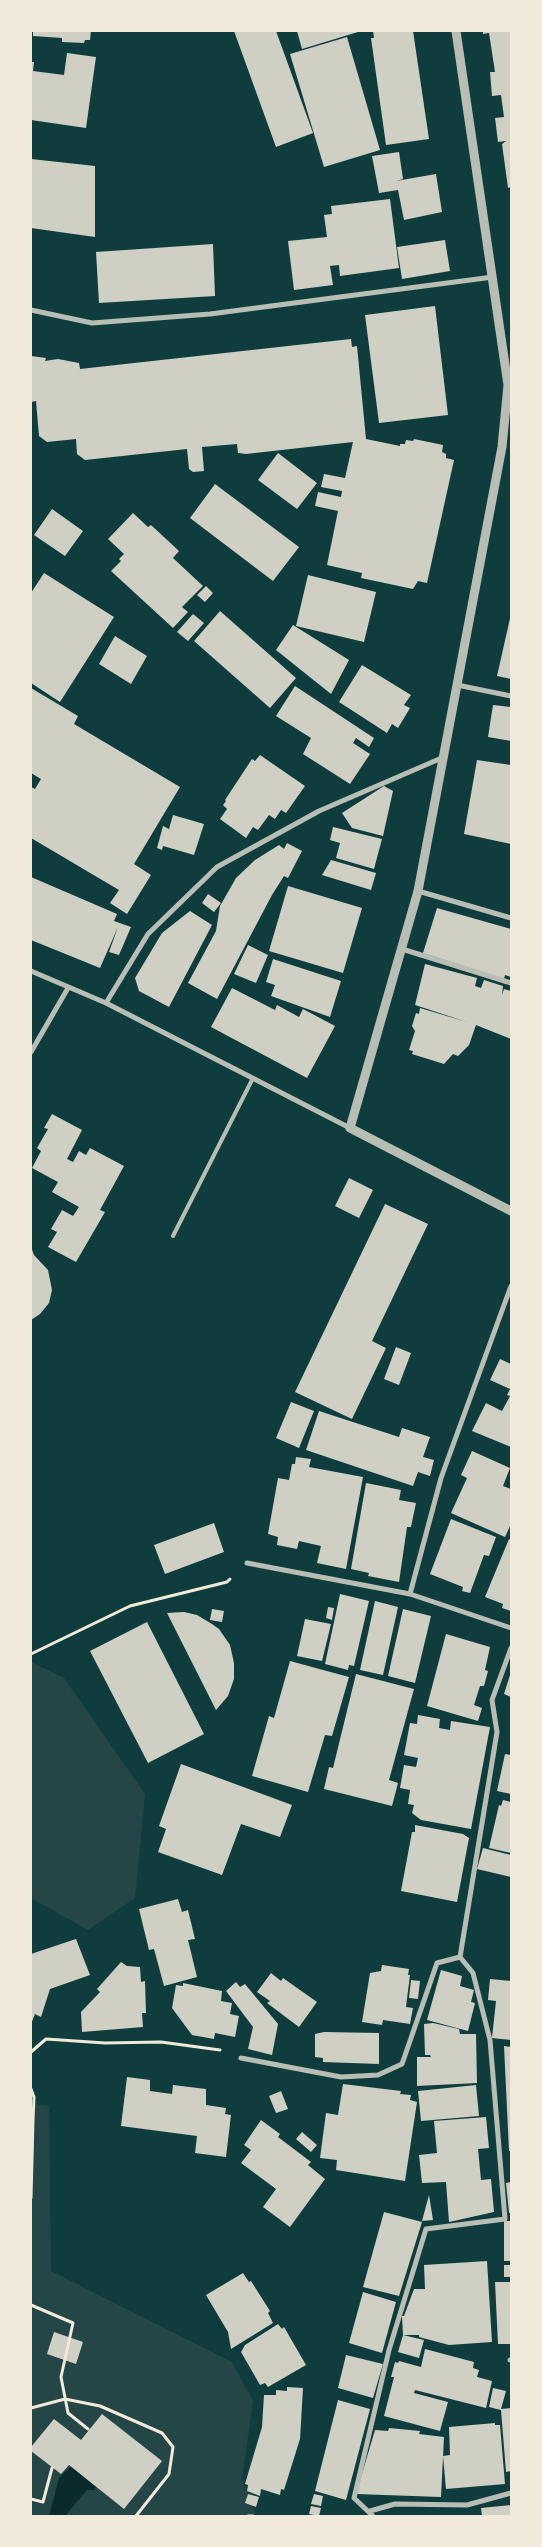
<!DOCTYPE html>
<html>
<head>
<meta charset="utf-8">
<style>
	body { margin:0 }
	#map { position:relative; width:542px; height:2547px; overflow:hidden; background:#0f3d3e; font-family:"Titillium Web",sans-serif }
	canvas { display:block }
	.frame { position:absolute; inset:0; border:32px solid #f1e9da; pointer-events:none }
</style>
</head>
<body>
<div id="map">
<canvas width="542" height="2547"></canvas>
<div class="frame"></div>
</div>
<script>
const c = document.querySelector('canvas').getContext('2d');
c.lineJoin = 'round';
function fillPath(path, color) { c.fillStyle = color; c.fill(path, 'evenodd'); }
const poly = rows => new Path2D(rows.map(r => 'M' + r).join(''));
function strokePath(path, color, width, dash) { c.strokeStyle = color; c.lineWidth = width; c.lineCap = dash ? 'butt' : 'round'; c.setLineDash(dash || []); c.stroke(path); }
fillPath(poly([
	[31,1662,64,1678,145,1794,135,1898,88,1930,31,1898],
	[31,2104,49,2106,51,2271,232,2362,253,2401,242,2479,256,2516,31,2516]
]), '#244646');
fillPath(poly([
	[71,2466,96,2487,95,2490,87,2490,65,2516,49,2516,59,2478]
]), '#0a2a2b');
fillPath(poly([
	[33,31,91,31,90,40,85,40,84,43,62,42,62,38,33,36],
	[234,31,276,31,313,133,276,147],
	[297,31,358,31,358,32,302,49],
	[373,31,413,31,429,139,386,145,371,38,374,38],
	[483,31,511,31,511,187,508,188,502,144,506,141,498,142,495,118,504,117,501,95,492,96,490,72,495,72,489,33,483,34],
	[347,37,380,150,324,167,290,54],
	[67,53,96,57,86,128,31,120,31,62,34,62,33,71,64,75],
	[399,152,403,179,396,181,436,174,442,212,404,220,398,190,379,193,372,156],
	[31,159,95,166,95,237,31,228],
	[390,199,399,268,340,276,339,265,330,266,333,285,294,290,288,241,327,237,324,215,332,214,331,206],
	[445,240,450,271,402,279,397,247],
	[213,244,215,296,99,303,96,252],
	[435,306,448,415,379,423,365,315],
	[351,339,352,347,357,346,366,439,400,446,400,444,405,444,406,440,413,441,414,439,443,445,442,452,446,454,446,458,454,460,427,583,418,581,413,589,361,578,362,573,327,565,338,511,315,506,318,492,341,497,342,491,321,487,324,474,345,478,353,442,246,454,238,453,237,444,202,447,204,471,193,472,189,469,187,449,85,460,77,454,76,439,47,442,39,436,36,401,31,402,31,356,46,358,45,361,58,359,79,363,80,369],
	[278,453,317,483,297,509,258,480],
	[215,484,299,547,273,581,190,518],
	[52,509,83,531,65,556,34,535],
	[133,513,148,527,151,525,179,551,173,558,203,586,182,607,188,612,173,628,111,571,121,561,119,559,124,554,108,539],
	[44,573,114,617,60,702,31,683,31,593],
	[308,575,376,592,364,642,296,626],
	[206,586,213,593,205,602,197,595],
	[220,611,296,678,270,708,194,641],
	[193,614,204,623,188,641,177,632],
	[511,614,511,679,497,676],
	[293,625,349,660,331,694,276,650],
	[115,636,147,656,131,684,99,664],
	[362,665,411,695,404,705,410,708,398,728,392,724,387,733,339,702],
	[295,686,374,738,369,747,356,738,353,743,370,754,350,784,303,754,311,738,276,716],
	[31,688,78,716,74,724,180,787,134,864,151,875,127,914,110,903,119,890,31,838,31,787,35,789,41,779,31,773],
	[493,705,511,707,511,741,488,737],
	[260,755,305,786,286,813,281,810,275,819,269,815,258,830,253,827,246,838,220,819,227,809,223,805,226,801,225,800,252,759,255,761],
	[477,760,511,765,511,844,464,834],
	[384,786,393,791,383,836,352,828,342,813],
	[173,815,204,824,194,855,163,846,162,850,157,848,163,826,169,829],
	[333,827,382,839,374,869,336,858,340,843,330,840],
	[287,843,302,851,288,878,284,876,272,895,217,999,188,983,216,931,220,906,236,878,255,860,279,845,284,849],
	[331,860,376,873,371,890,322,875],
	[31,877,117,914,114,921,131,927,119,955,109,952,118,927,100,968,31,940],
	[288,886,362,908,343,973,269,951],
	[208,894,221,903,214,912,202,903],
	[437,908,511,929,511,977,505,975,504,979,423,953],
	[190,911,212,925,169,1007,139,991,135,978,162,933],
	[248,945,268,955,256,983,234,974],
	[273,959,341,981,330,1017,271,996,275,985,266,982],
	[425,964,477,978,475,986,481,988,484,980,503,986,502,995,504,989,511,991,511,1039,476,1025,469,1045,458,1056,453,1054,444,1064,412,1054,413,1051,409,1050,415,1031,412,1026,416,1013,419,1014,420,1008,467,1022,415,1005],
	[232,988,275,1010,277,1005,299,1017,303,1009,335,1026,307,1078,211,1027],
	[52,1114,82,1130,67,1159,73,1162,79,1151,86,1155,90,1148,124,1166,100,1210,105,1212,76,1262,48,1247,57,1232,51,1229,62,1210,73,1216,79,1207,52,1192,58,1182,32,1168,41,1151,37,1148,48,1129,44,1128],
	[349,1178,373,1190,359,1218,335,1206],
	[385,1204,428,1224,372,1341,386,1348,352,1419,295,1392],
	[31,1247,34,1255,48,1270,52,1290,49,1303,40,1314,31,1320],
	[396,1347,411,1353,399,1385,384,1379],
	[500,1359,511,1364,511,1447,472,1431,486,1403,502,1411,510,1396,507,1395,510,1389,490,1380],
	[291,1402,314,1411,299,1448,276,1438],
	[319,1411,399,1437,402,1428,430,1437,423,1457,434,1460,430,1476,418,1472,413,1486,306,1450],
	[472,1451,510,1468,503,1486,511,1489,511,1524,505,1537,451,1513,467,1478,461,1475],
	[296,1457,311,1459,309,1467,363,1477,346,1569,317,1563,321,1546,299,1541,297,1549,277,1545,278,1537,268,1534,278,1478,289,1480,292,1464,295,1464],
	[366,1483,401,1490,399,1500,416,1503,411,1527,407,1527,399,1582,368,1576,369,1573,351,1569],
	[451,1519,496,1537,489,1556,484,1555,470,1593,462,1591,463,1587,430,1574],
	[214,1523,224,1552,165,1574,154,1545],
	[509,1539,511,1540,511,1611,502,1608,503,1604,485,1597],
	[340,1594,369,1601,354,1666,349,1665,348,1670,325,1664],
	[375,1601,398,1607,383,1675,360,1670],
	[328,1607,334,1608,332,1620,326,1618],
	[212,1609,224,1611,222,1622,210,1620],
	[403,1609,431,1616,415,1683,388,1676],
	[184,1612,197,1615,212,1624,219,1629,230,1645,234,1663,234,1679,228,1696,216,1710,167,1613],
	[305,1619,331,1624,322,1661,297,1656],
	[147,1622,204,1734,148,1763,90,1651],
	[446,1634,490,1647,485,1670,488,1671,484,1686,480,1686,474,1705,482,1708,478,1721,427,1706],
	[290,1661,349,1677,332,1736,325,1735,308,1792,252,1776,269,1716,274,1718],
	[356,1674,414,1689,389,1780,398,1783,392,1806,324,1789,329,1767,333,1768],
	[510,1675,511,1676,511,1697,504,1694],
	[418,1715,440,1719,439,1728,450,1730,451,1721,490,1727,471,1829,421,1820,412,1813,414,1805,408,1804,410,1790,400,1788,404,1765,416,1767,418,1758,404,1755,410,1723,417,1724],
	[505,1754,511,1755,511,1794,497,1791],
	[181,1764,292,1805,280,1837,241,1824,222,1875,158,1852,166,1829,159,1826],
	[503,1800,511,1802,511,1853,489,1848,499,1805,501,1806],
	[415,1825,463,1834,469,1838,457,1902,401,1891,412,1832,415,1832],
	[483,1848,511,1855,511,1877,477,1869],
	[178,1899,182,1912,188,1910,195,1939,188,1940,197,1977,164,1986,154,1949,149,1950,139,1909],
	[76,1939,90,1975,50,1989,41,2017,35,2014,31,2024,31,1954],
	[121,1962,127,1966,140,1967,141,1982,145,1981,146,2013,142,2013,143,2027,82,2032,81,2012,100,1992,97,1989],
	[382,1965,409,1969,408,1975,410,1975,406,2007,413,2008,410,2024,383,2020,382,2025,362,2022,370,1973,381,1971],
	[441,1970,462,1976,460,1986,474,1990,471,2002,475,2003,468,2031,427,2020],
	[271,1973,281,1981,283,1978,317,2002,299,2027,267,2003,270,2001,257,1992],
	[490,1979,511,1981,511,2040,492,2038,496,2001,488,2000],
	[411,1980,420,1981,418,1999,409,1998],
	[236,1982,240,1987,245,1984,278,2024,272,2055,248,2049,253,2027,226,1991],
	[183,1983,222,1991,221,2001,232,2003,230,2014,239,2016,235,2037,215,2033,214,2039,192,2035,172,2008,176,1985,183,1986],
	[433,2023,459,2029,460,2034,476,2034,477,2083,417,2086,417,2057,431,2057,430,2055,425,2055,424,2024],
	[324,2032,379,2033,379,2064,323,2062,323,2058,315,2057,315,2034],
	[504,2046,511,2047,511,2151,509,2151],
	[127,2077,150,2080,150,2091,172,2094,173,2085,206,2089,206,2105,226,2108,225,2114,231,2115,226,2157,195,2153,197,2136,121,2126],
	[343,2084,401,2091,400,2094,411,2095,410,2100,417,2102,405,2181,336,2170,337,2160,320,2158,326,2113,338,2115],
	[476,2085,479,2116,421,2121,418,2091],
	[281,2091,288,2109,276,2113,269,2096],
	[486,2117,489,2148,478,2149,481,2180,491,2179,494,2212,449,2222,446,2182,422,2183,419,2155,437,2153,434,2121],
	[261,2120,280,2134,278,2137,311,2162,308,2165,325,2179,290,2227,263,2207,276,2189,241,2163,251,2150,244,2145],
	[302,2132,317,2145,311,2152,296,2139],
	[511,2182,511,2213,509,2213,506,2183],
	[429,2195,433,2220,422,2221],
	[384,2212,422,2222,399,2296,363,2287],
	[504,2221,511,2221,511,2261,504,2261],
	[487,2261,492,2342,449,2345,419,2337,419,2335,403,2335,424,2340,419,2358,398,2352,403,2335,402,2316,404,2316,414,2289,425,2289,424,2265],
	[504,2265,511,2265,511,2277,504,2277],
	[243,2273,249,2282,251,2281,270,2311,268,2313,273,2323,231,2349,228,2332,206,2295],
	[495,2282,511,2282,511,2344,498,2344],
	[363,2292,396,2302,382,2353,349,2343],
	[278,2324,282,2329,284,2327,306,2365,268,2387,265,2383,260,2385,241,2352,245,2345],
	[54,2332,83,2342,76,2364,47,2354],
	[425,2349,474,2362,473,2368,479,2370,477,2377,492,2381,486,2408,415,2390,414,2393,448,2402,440,2431,384,2416,394,2377,391,2377,395,2362,398,2363,399,2361,421,2367],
	[346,2355,383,2364,373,2398,338,2388],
	[287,2387,303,2388,300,2439,284,2490,281,2489,280,2495,261,2489,260,2496,247,2491,248,2485,245,2484,262,2427,264,2395,276,2395,276,2390,287,2391],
	[493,2388,506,2391,501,2409,511,2408,511,2471,506,2472,501,2410,489,2407],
	[338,2400,370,2409,346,2500,315,2491],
	[102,2414,162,2461,124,2509,69,2465,61,2474,31,2451,31,2447,54,2419,81,2440],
	[495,2423,495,2425,500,2425,505,2484,446,2489,443,2456,450,2455,449,2427],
	[389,2428,420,2431,419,2434,444,2437,441,2497,356,2494,375,2430,388,2431],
	[248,2494,259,2497,256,2507,245,2503],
	[314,2494,323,2496,321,2506,311,2504],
	[511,2505,511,2516,482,2516,481,2508],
	[311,2506,321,2508,319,2516,309,2514]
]), '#cfcfc3');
strokePath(poly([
	[31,1654,130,1606,227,1582,230,1579],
	[31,2052,46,2039,105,2043,161,2042,220,2050],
	[31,2089,34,2097,33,2120],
	[31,2121,33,2120,31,2198],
	[31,2305,73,2323,61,2377,68,2413,88,2429],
	[31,2408,65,2399,100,2406,162,2433,173,2447,169,2474,136,2516],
	[31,2499,43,2502,52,2468],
	[248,2516,253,2516]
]), '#f1e9da', 3);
strokePath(poly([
	[173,1236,253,1078]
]), '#b8beb3', 4);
strokePath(poly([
	[31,310,92,323,210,314,493,277],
	[457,685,511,696],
	[418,891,511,918],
	[402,949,511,983],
	[31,971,106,1003,350,1128],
	[106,1003,148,934,217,867,319,811,444,757],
	[31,1052,68,988],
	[247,1563,410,1594,511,1628],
	[410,1594,441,1478,511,1286],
	[241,2058,341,2077,378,2075,402,2064,437,1963,460,1957],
	[510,2360,511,2360],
	[370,2511,395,2504,467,2505,511,2493],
	[373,2516,354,2498,389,2350,426,2229,505,2219,490,2040,473,1973,460,1957,497,1732,492,1700,511,1648]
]), '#b8beb3', 5);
strokePath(poly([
	[456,31,508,385,502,447,418,891,350,1128,511,1211]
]), '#b8beb3', 9);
</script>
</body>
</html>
